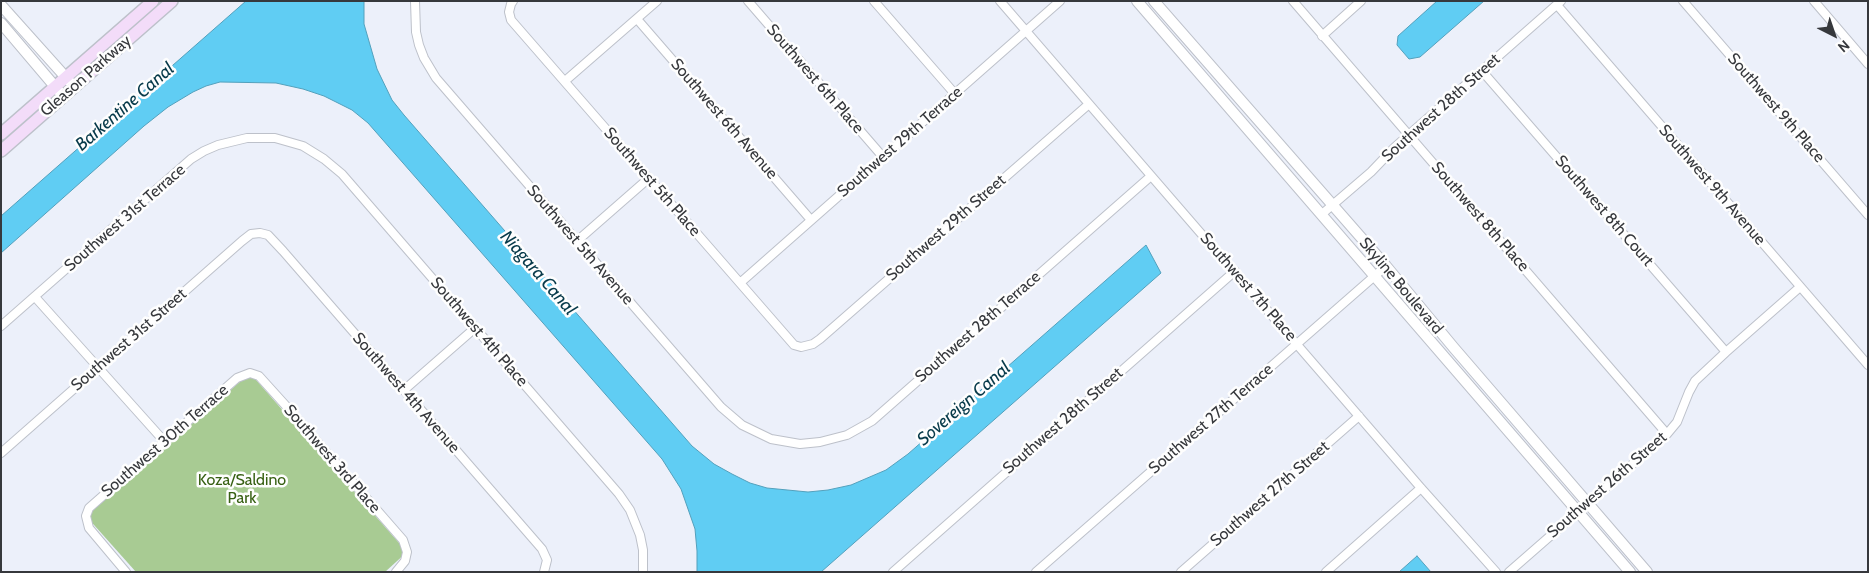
<!DOCTYPE html>
<html>
<head>
<meta charset="utf-8">
<style>
	body { margin:0 }
	#map { position:relative; width:1869px; height:573px; overflow:hidden; background:#ecf0fa; font-family:Cabin,sans-serif }
	canvas { display:block }
	.frame { position:absolute; inset:0; border:2px solid #36383c; pointer-events:none }
	.north { position:absolute; left:1809px; top:10px; width:50px; height:50px; -webkit-text-stroke:4px #fefefe; paint-order:stroke; rotate:139deg; font-size:14px; font-weight:700; line-height:20px; text-align:center; color:#36383c }
	.north::after { content:''; display:block; margin:auto; width:18px; height:22px; background:#36383c; clip-path:polygon(50% 0,100% 100%,50% 72%,0 100%) }
</style>
</head>
<body>
<div id="map">
<canvas width="1869" height="573"></canvas>
<div class="frame"></div>
<div class="north">N</div>
</div>
<script>
const c = document.querySelector('canvas').getContext('2d');
c.lineJoin = 'round';
function fillPath(path, color) { c.fillStyle = color; c.fill(path, 'evenodd'); }
const poly = rows => new Path2D(rows.map(r => 'M' + r).join(''));
function strokePath(path, color, width, dash) { c.strokeStyle = color; c.lineWidth = width; c.lineCap = dash ? 'butt' : 'round'; c.setLineDash(dash || []); c.stroke(path); }
function drawText(font, color, halo, rows, align = 'center') {
  c.font = font + ' Cabin,sans-serif'; c.lineWidth = 5; c.setLineDash([]); c.textBaseline = 'middle'; c.strokeStyle = halo; c.fillStyle = color; for (const [text, x, y, turn = 0] of rows) {
    c.save(); c.translate(x, y); c.rotate((+turn || 0) * Math.PI / 180); c.textAlign = isNaN(turn) ? turn : align; if (halo) c.strokeText(text, 0, 0); c.fillText(text, 0, 0); c.restore();
  }
}
fillPath(poly([
	[250,373,407,552,385,572,136,572,86,516]
]), '#a8cb93');
const water = poly([
	[246,1,364,1,364,24,377,69,392,100,404,115,692,446,714,464,732,474,750,483,767,488,808,492,828,490,851,485,886,470,908,454,1146,245,1161,273,821,572,697,572,697,551,695,529,681,489,662,459,368,123,352,110,324,96,303,89,276,83,220,82,206,86,193,92,168,107,144,126,1,253,1,216,246,1],
	[1437,1,1484,1,1420,57,1409,59,1397,45,1398,36,1437,1],
	[1417,556,1431,572,1399,572,1417,556]
]);
fillPath(water, '#60cdf3');
strokePath(water, '#53a0bc', 1);
const minor = poly([
	[415,1,416,32,419,45,424,58,436,78,721,407,742,425,771,439,800,444,820,442,847,435,872,421,1151,176],
	[513,1,511,4,509,12,511,20,794,345,801,347,813,344,820,339,1089,104],
	[748,1,883,157],
	[874,1,955,94],
	[1000,1,1421,488,1496,572],
	[1293,1,1667,434],
	[1683,1,1868,215],
	[1814,1,1868,64],
	[1557,5,1868,365],
	[637,19,811,220],
	[1322,36,1361,1],
	[1482,71,1726,352],
	[565,81,657,1],
	[1322,214,1371,172,1395,147,1561,1],
	[577,241,649,178],
	[740,283,1060,1],
	[35,297,164,441],
	[1,326,191,159,204,151,218,145,247,138,275,138,303,146,324,159,342,174,619,494,630,510,640,535,643,550,643,572],
	[404,390,475,328],
	[1,453,242,241,251,234,260,233,268,235,283,251,542,549,547,560,544,572],
	[126,572,89,528,86,516,89,508,237,378,250,373,259,376,287,407,403,540,407,552,405,561,396,572],
	[893,572,1235,271],
	[1036,572,1386,266],
	[1181,572,1359,416],
	[1326,572,1421,488],
	[1509,572,1667,434,1677,422,1689,392,1695,381,1726,352,1800,287]
]);
const tertiary = poly([
	[1137,1,1630,572],
	[1154,1,1386,266,1454,348,1647,572],
	[1,5,70,82],
	[1,23,63,96]
]);
const secondary = poly([
	[1,134,153,1],
	[1,151,172,1]
]);
strokePath(minor, '#bdc1ca', 10);
strokePath(tertiary, '#bdc1ca', 12);
strokePath(secondary, '#bdc1ca', 14);
strokePath(minor, '#fff', 8);
strokePath(tertiary, '#fff', 10);
strokePath(secondary, '#f3dcf9', 11);
drawText('16px', '#36383c', '#fefefe', [
	["Gleason Parkway",86,76,-41],
	["Southwest 6th Place",815,79,49],
	["Southwest 28th Street",1441,108,-42],
	["Southwest 9th Place",1776,108,49],
	["Southwest 6th Avenue",724,119,49],
	["Southwest 29th Terrace",900,142,-41],
	["Southwest 5th Place",652,182,49],
	["Southwest 9th Avenue",1712,185,49],
	["Southwest 8th Court",1604,211,49],
	["Southwest 8th Place",1480,217,49],
	["Southwest 31st Terrace",125,218,-41],
	["Southwest 29th Street",946,228,-41],
	["Southwest 5th Avenue",580,245,49],
	["Skyline Boulevard",1401,286,50],
	["Southwest 7th Place",1248,287,49],
	["Southwest 28th Terrace",978,327,-41],
	["Southwest 4th Place",479,332,49],
	["Southwest 31st Street",129,340,-41],
	["Southwest 4th Avenue",406,393,49],
	["Southwest 27th Terrace",1211,419,-41],
	["Southwest 28th Street",1063,421,-41],
	["Southwest 30th Terrace",165,441,-41],
	["Southwest 3rd Place",332,459,49],
	["Southwest 26th Street",1607,485,-41],
	["Southwest 27th Street",1270,494,-41]
]);
drawText('16px', '#376013', '#fefefe', [
	["Koza/Saldino",242,480],
	["Park",242,498]
]);
drawText('italic 18px', '#073a4a', '#fefefe', [
	["Barkentine Canal",125,107,-41],
	["Niagara Canal",538,273,49],
	["Sovereign Canal",964,404,-41]
]);
</script>
</body>
</html>
